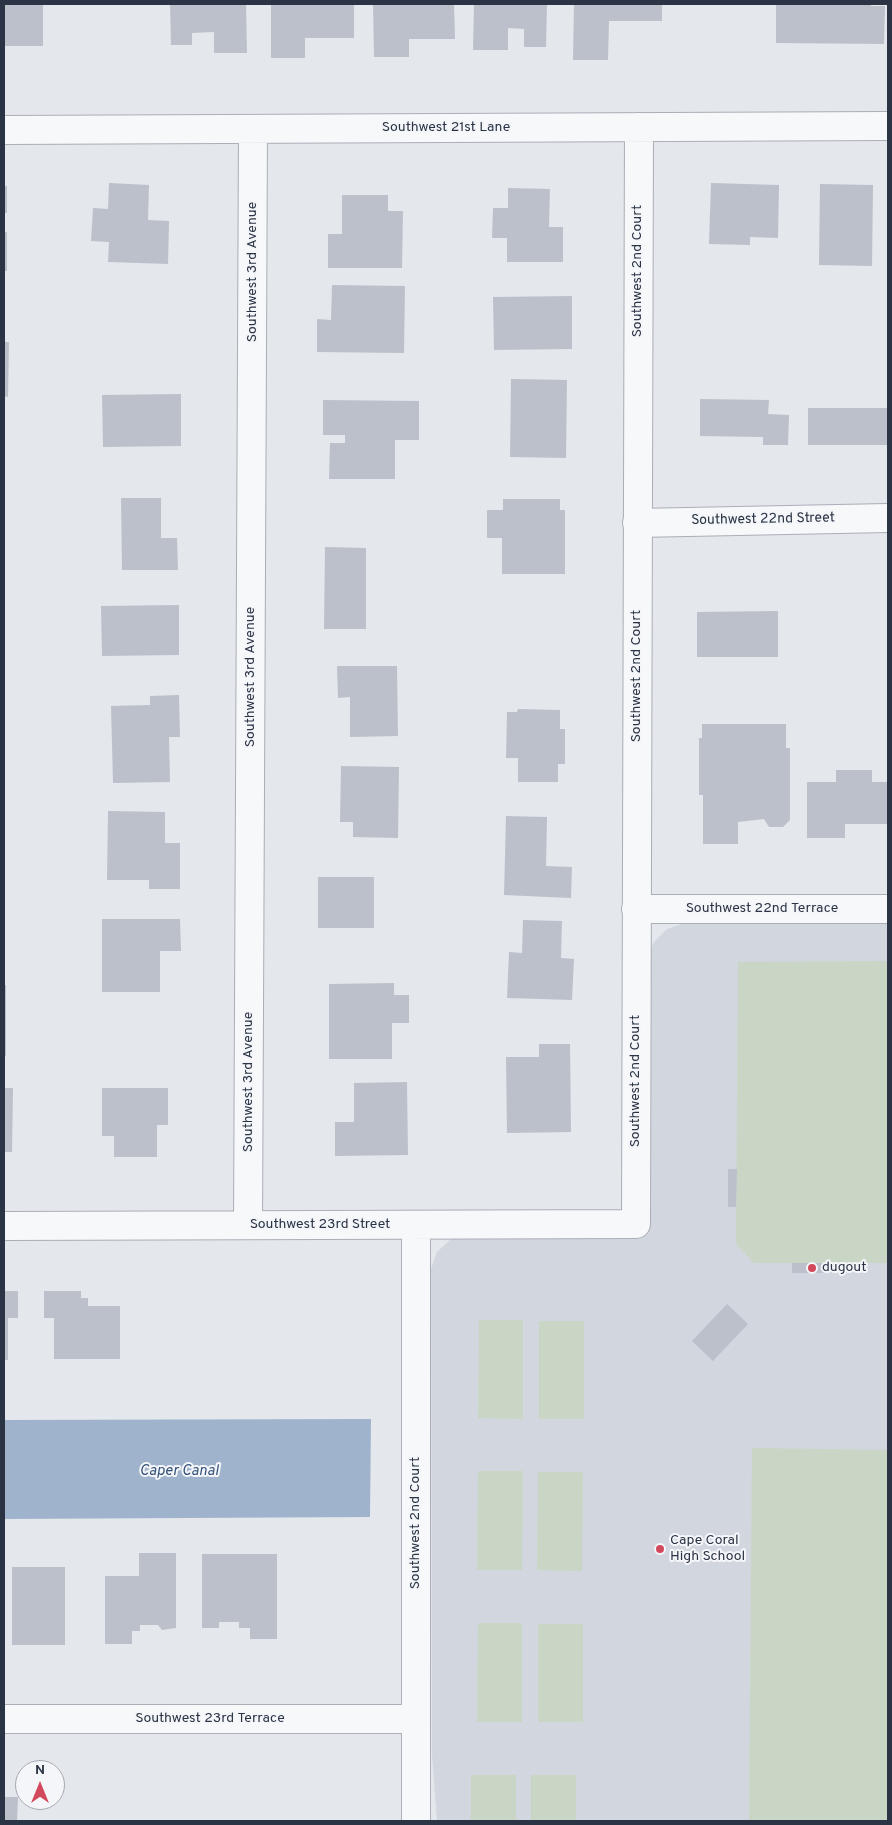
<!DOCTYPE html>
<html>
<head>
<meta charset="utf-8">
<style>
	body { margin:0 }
	#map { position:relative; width:892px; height:1825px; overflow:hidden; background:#e4e7ec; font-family:Overpass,sans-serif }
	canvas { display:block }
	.frame { position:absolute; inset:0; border:5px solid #2b3445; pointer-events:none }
	.north { position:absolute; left:15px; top:1760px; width:50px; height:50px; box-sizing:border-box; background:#f4f6f9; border:1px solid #a4a8b1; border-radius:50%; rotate:0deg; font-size:14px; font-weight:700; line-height:20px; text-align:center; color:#2b3445 }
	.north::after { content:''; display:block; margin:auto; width:18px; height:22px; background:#d1495b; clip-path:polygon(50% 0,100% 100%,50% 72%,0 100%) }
</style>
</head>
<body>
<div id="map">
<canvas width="892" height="1825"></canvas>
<div class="frame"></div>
<div class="north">N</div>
</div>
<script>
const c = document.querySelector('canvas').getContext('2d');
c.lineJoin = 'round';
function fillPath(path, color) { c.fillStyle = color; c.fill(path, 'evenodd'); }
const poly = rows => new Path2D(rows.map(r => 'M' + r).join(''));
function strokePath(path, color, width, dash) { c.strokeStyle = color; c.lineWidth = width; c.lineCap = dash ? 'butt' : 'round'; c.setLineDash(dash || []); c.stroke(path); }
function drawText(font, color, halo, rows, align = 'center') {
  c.font = font + ' Overpass,sans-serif'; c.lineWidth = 4; c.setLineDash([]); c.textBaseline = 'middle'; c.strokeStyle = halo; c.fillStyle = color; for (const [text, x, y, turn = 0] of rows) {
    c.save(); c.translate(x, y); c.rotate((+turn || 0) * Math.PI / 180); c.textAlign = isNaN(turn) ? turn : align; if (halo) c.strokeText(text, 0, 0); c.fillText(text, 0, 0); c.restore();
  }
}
fillPath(poly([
	[888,921,888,1821,437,1821,432,1755,431,1269,437,1252,450,1240,466,1234,644,1235,647,965,653,943,667,929,688,922]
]), '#d2d6de');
fillPath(poly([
	[888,961,888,1263,754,1263,736,1244,738,962],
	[479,1320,523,1320,523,1419,478,1418],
	[539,1321,584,1321,584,1419,539,1419],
	[752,1448,888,1450,888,1821,749,1821],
	[478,1471,523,1471,522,1570,477,1570],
	[538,1472,583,1472,582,1571,537,1570],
	[478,1623,522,1623,522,1722,477,1722],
	[538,1624,583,1624,583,1722,538,1722],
	[471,1775,516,1775,516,1821,471,1821],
	[531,1775,576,1775,576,1821,531,1821]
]), '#c9d6c5');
fillPath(poly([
	[371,1419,370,1517,4,1519,4,1420]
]), '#9fb4cc');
fillPath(poly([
	[4,4,43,4,43,46,5,46],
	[170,4,246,4,247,53,214,53,214,32,192,33,192,45,171,45],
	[271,4,354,4,354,38,305,38,305,58,271,58],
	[373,4,454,4,455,39,409,39,409,57,374,57],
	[474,4,547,4,546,47,524,47,524,29,508,28,508,50,473,50],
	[574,4,662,4,662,21,609,21,608,60,573,60],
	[776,4,871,4,871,6,885,6,884,44,776,43],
	[109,183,149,185,148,220,169,221,168,264,108,262,109,242,91,241,93,208,108,209],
	[711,183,779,185,778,238,750,237,750,245,709,244],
	[820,184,873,185,872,266,819,265],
	[4,186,7,186,7,213,4,213],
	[508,188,550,189,549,227,563,227,563,262,507,262,507,238,492,238,493,208,508,208],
	[342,195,388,195,388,211,403,211,402,268,328,268,328,234,342,234],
	[4,232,7,232,7,271,4,271],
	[332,285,405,286,404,353,317,352,317,319,331,320],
	[572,296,572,349,494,350,493,297],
	[4,342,9,342,8,397,4,396],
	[511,379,567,380,566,458,510,457],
	[181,394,181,446,103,447,102,395],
	[700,399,769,400,768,414,789,415,788,445,763,445,763,437,700,436],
	[323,400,419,401,419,440,395,440,395,479,329,479,330,443,345,443,345,435,323,435],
	[808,408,888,408,888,445,808,445],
	[121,498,161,498,161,538,177,538,178,570,122,570],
	[503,499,560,499,560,510,565,510,565,574,502,574,502,538,487,538,487,510,503,510],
	[325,547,366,548,366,629,324,629],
	[179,605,179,655,102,656,101,606],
	[778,611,778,657,697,657,697,612],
	[337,666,397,666,398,736,350,737,350,697,338,698],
	[179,695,180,737,169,737,170,782,113,783,111,706,150,705,150,696],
	[518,709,560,710,560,729,565,729,565,764,558,764,558,782,518,782,518,758,506,758,507,712,517,712],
	[702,724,786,724,786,748,790,748,790,820,783,827,769,827,764,819,738,822,738,844,703,844,703,795,699,795,699,738,702,738],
	[341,766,399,767,398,838,353,837,353,822,340,822],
	[836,770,872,770,872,782,888,782,888,824,845,824,845,838,807,838,807,782,836,782],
	[108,811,165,812,165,843,180,843,180,889,149,889,149,880,107,880],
	[506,816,547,817,546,866,572,867,571,898,504,895],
	[318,877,374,877,374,928,318,928],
	[102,919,180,919,181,951,160,951,160,992,102,992],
	[523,920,562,921,561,958,574,959,572,1000,507,998,509,952,522,953],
	[394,983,394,995,409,995,409,1023,392,1023,392,1059,329,1059,329,984],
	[4,985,6,985,6,1056,4,1056],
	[539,1044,570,1044,571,1132,507,1133,506,1057,539,1057],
	[407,1082,408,1155,335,1156,335,1122,354,1122,354,1083],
	[4,1088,13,1088,12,1152,4,1152],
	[102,1088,168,1088,168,1125,157,1125,157,1157,114,1157,114,1136,102,1136],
	[728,1169,737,1169,736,1207,728,1207],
	[792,1263,833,1263,833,1273,792,1273],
	[4,1291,18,1291,18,1318,8,1318,8,1360,4,1360],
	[44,1291,81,1291,81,1298,88,1298,88,1306,120,1306,120,1359,54,1359,54,1318,44,1318],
	[727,1304,748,1324,713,1361,692,1341],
	[139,1553,176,1553,176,1628,162,1630,158,1625,140,1625,140,1631,132,1631,132,1644,105,1644,105,1576,139,1576],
	[202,1554,277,1554,277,1639,250,1639,250,1628,239,1628,239,1622,219,1622,219,1628,202,1628],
	[12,1567,65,1567,65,1645,12,1645],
	[4,1797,18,1797,17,1821,4,1821]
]), '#bbc0ca');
const minor = poly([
	[4,130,888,126],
	[637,523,888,518],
	[636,909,888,909],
	[248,1225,253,129],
	[416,1225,416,1821],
	[4,1226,636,1224,639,127],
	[4,1719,416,1719]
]);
strokePath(minor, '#a9aeb7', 30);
strokePath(minor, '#f7f8fa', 28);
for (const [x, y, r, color] of [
	[812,1268,5,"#d1495b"],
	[660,1549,5,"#d1495b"]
]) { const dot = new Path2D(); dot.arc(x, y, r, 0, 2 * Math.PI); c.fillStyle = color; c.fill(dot); strokePath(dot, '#f4f6f9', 2); }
drawText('14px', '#2b3445', '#f4f6f9', [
	["Southwest 21st Lane",446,128],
	["Southwest 2nd Court",638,271,-90],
	["Southwest 3rd Avenue",253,272,-90],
	["Southwest 22nd Street",763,520,-1],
	["Southwest 2nd Court",637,676,-90],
	["Southwest 3rd Avenue",251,677,-90],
	["Southwest 22nd Terrace",762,909],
	["Southwest 2nd Court",636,1081,-90],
	["Southwest 3rd Avenue",249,1082,-90],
	["Southwest 23rd Street",320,1225],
	["Southwest 2nd Court",416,1523,-90],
	["Southwest 23rd Terrace",210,1719]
]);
drawText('14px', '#2b3445', '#f4f6f9', [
	["dugout",822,1268],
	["Cape Coral",670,1541],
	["High School",670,1557]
], 'left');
drawText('italic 15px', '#34527a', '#f4f6f9', [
	["Caper Canal",179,1472]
]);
</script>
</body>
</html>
